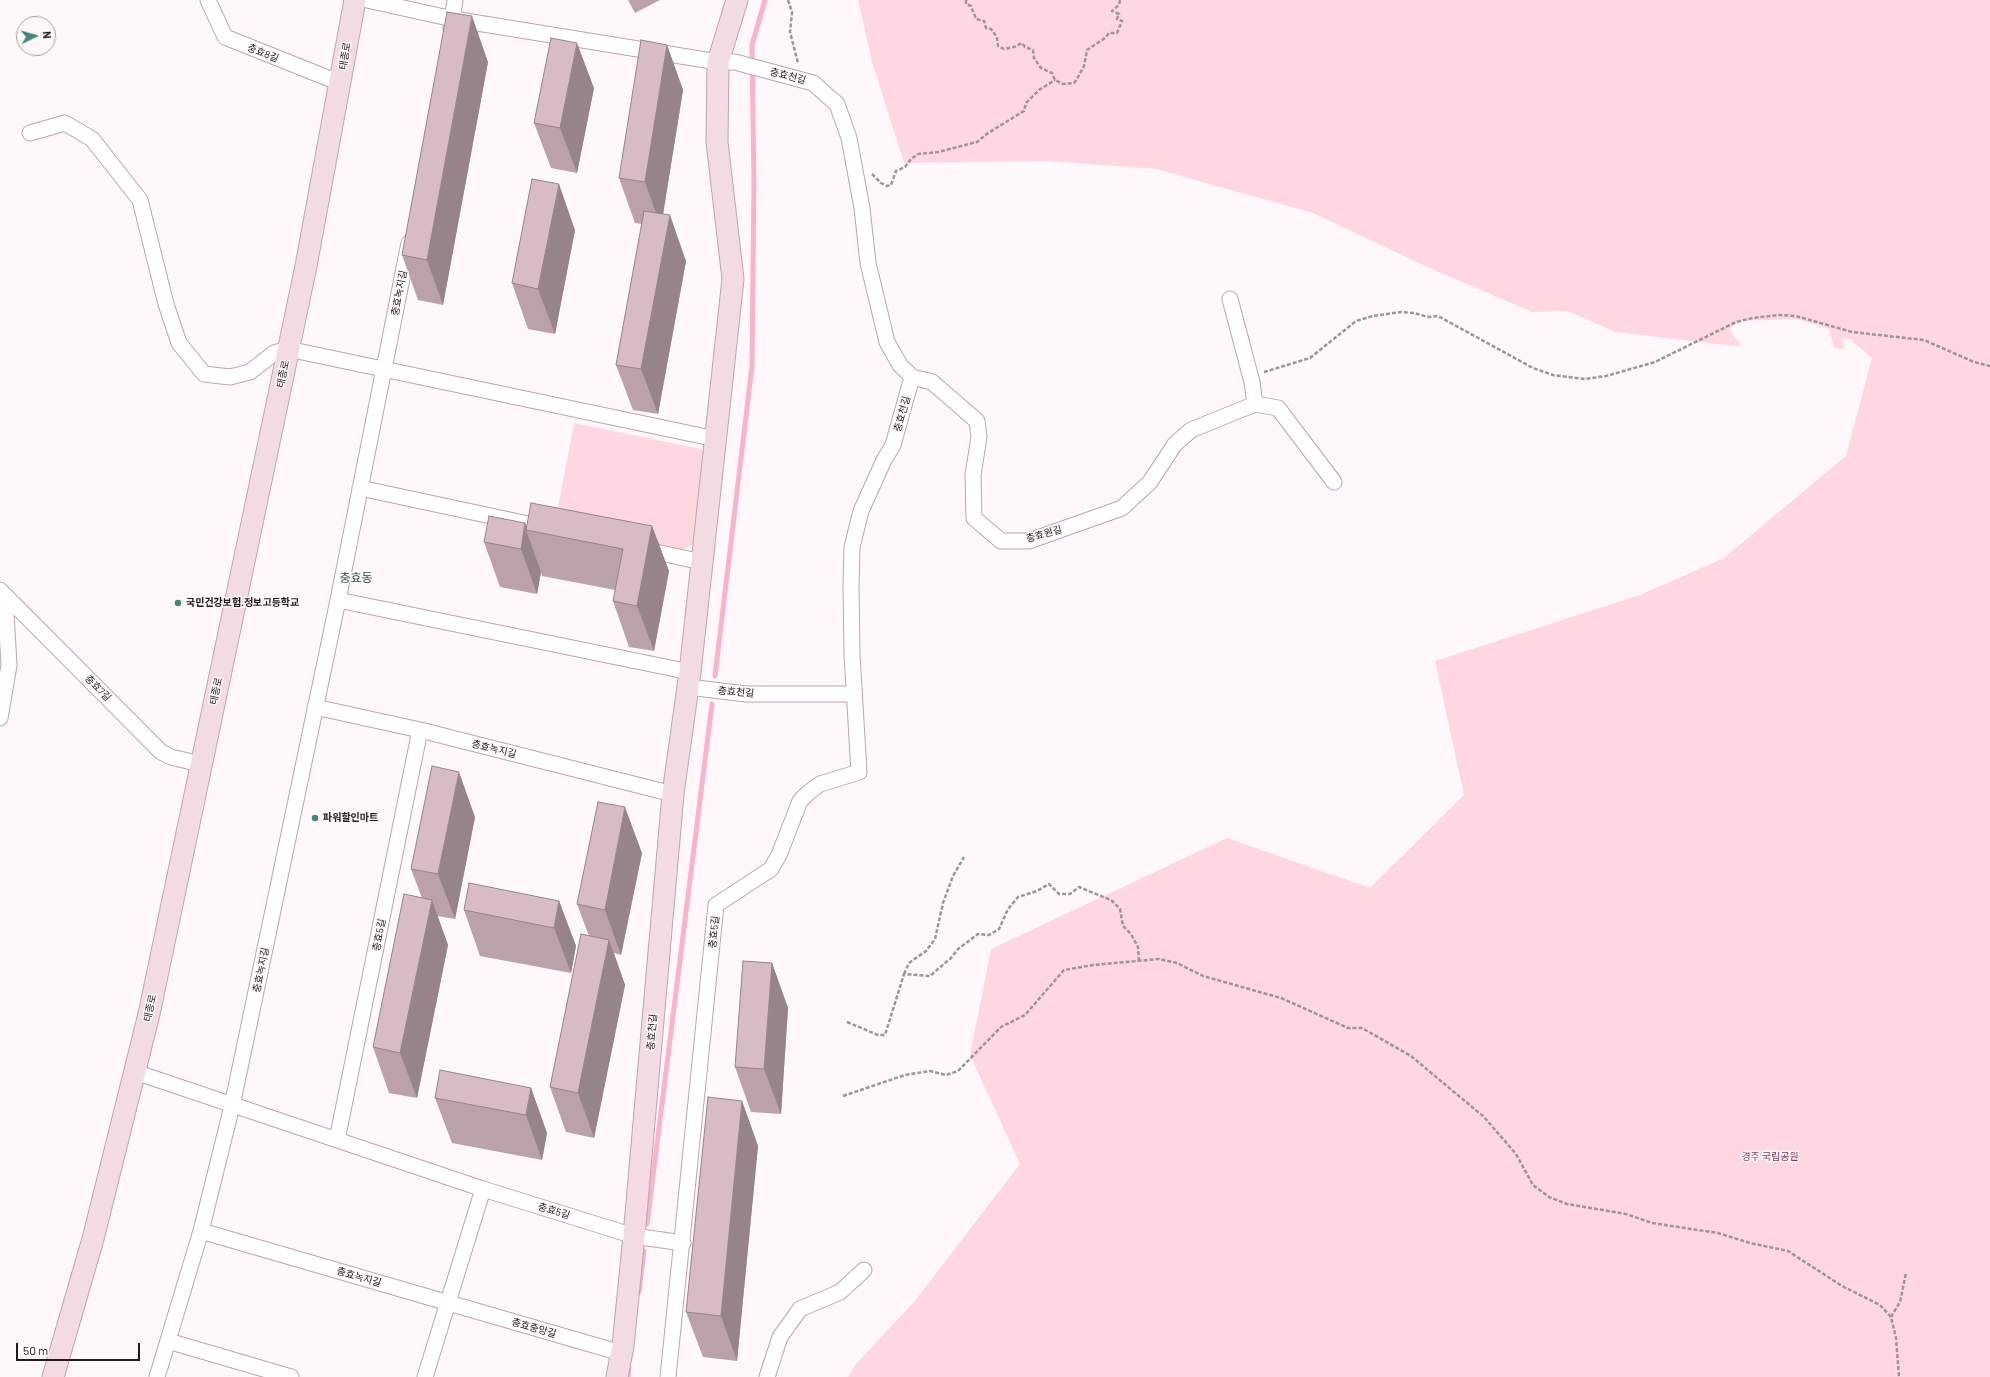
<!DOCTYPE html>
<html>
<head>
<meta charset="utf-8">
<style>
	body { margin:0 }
	#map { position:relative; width:1990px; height:1377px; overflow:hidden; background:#fef8fa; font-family:Barlow,sans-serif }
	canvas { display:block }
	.north { position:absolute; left:16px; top:16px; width:40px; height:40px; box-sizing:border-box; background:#fef8fa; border:1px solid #a69fa1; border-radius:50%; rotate:85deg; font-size:11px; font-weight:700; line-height:16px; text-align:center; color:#23191c }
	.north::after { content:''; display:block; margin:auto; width:14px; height:18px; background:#43877a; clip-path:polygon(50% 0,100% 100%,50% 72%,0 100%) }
	.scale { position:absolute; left:16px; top:1343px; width:124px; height:18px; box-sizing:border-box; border:2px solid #23191c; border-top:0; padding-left:5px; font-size:12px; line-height:14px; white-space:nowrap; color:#23191c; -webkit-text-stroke:3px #fef8fa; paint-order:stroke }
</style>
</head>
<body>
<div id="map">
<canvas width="1990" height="1377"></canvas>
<div class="north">N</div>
<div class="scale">50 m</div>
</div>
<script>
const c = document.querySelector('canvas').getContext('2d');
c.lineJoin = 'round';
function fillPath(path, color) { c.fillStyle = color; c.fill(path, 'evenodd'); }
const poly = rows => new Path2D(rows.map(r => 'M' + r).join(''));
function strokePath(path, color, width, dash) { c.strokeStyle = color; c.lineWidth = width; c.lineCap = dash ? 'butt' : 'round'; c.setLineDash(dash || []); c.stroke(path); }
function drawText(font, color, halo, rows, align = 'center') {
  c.font = font + ' Barlow,"Noto Sans KR",sans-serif'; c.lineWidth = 3; c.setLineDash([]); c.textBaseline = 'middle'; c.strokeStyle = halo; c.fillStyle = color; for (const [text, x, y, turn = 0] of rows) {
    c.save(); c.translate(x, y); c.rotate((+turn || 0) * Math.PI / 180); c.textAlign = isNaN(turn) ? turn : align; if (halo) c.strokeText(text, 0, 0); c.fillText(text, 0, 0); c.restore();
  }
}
fillPath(poly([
	[858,0,1990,0,1990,1377,848,1377,856,1364,914,1302,1020,1164,970,1055,991,949,1227,838,1370,888,1464,795,1435,661,1640,595,1724,558,1846,456,1872,358,1850,339,1842,339,1844,349,1834,348,1829,329,1797,319,1739,321,1729,330,1742,347,1616,332,1567,311,1532,312,1425,266,1313,213,1156,169,1047,161,904,163,872,62],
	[574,423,701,449,709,460,698,542,679,551,555,523]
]), '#fed7e1');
strokePath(poly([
	[715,676,752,366,754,181,752,45,765,0],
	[647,1224,712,704],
	[639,1292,644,1251],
	[628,1377,629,1367]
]), '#fcb3c8', 5);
const street = poly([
	[208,0,225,37,340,83],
	[367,0,453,19,718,62,735,62,813,83,837,104,849,138,862,208,868,263,887,342,900,365,912,377,893,445,884,460,861,511,852,547,851,585,852,654,859,772,820,784,809,792,800,801,779,855,771,869,716,905,668,1377],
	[451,29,455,0],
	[30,133,65,123,92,139,140,200,166,304,179,343,204,374,230,377,250,372,274,353,288,349,716,439],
	[912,377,932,382,977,421,979,437,973,475,974,518,1001,541,1029,541,1122,508,1150,482,1175,444,1191,430,1255,404,1252,382,1230,299],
	[1255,404,1278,408,1334,482],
	[360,488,547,528],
	[642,549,702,562],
	[0,590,161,752,171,757,200,764],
	[338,600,690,672],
	[688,687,746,694,854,694],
	[315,707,420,730,673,794],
	[0,718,9,665,5,595],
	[135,1072,483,1189,634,1236,683,1243],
	[337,1140,420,730],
	[201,1231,621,1353],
	[168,1341,291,1377],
	[157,1377,201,1231,232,1106,338,600,409,243],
	[425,1377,483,1189],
	[767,1377,780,1337,800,1309,840,1292,864,1270]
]);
const secondary = poly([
	[53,1377,93,1239,149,1014,306,266,355,0],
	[617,1377,623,1346,634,1236,673,794,690,672,733,279,717,142,718,62,737,0]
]);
strokePath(street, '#c0a4ab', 17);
strokePath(secondary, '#c0a4ab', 23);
strokePath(poly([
	[788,0,792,12,790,32,798,63],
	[966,0,966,4,971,6,976,19,984,21,986,28,991,29,997,37,998,46,1004,49,1014,47,1022,43,1025,47,1033,50,1034,58,1041,68,1052,73,1055,80,1063,84,1074,83,1077,79,1084,66,1087,50,1105,38,1109,33,1117,33,1122,21,1117,19,1119,14,1112,11,1119,5,1120,0],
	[872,174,881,183,887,186,891,185,896,171,905,167,911,159,918,154,938,152,977,142,988,133,1024,111,1026,103,1039,90,1055,80],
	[1264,372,1310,358,1356,321,1373,316,1401,312,1414,313,1428,317,1438,316,1533,368,1553,375,1585,379,1606,376,1655,362,1736,322,1753,318,1778,315,1796,316,1852,332,1924,340,1974,362,1990,366],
	[904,974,909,963,926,951,935,939,943,903,953,876,964,857],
	[847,1022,878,1035,885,1035,904,974,930,976,951,958,958,949,978,934,989,935,999,929,1008,909,1018,897,1037,891,1049,884,1059,894,1070,894,1079,887,1111,900,1120,909,1123,926,1131,934,1138,947,1139,962],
	[843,1096,905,1075,930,1071,946,1075,958,1071,1001,1027,1025,1015,1064,970,1093,965,1159,959,1177,963,1203,976,1281,998,1348,1028,1362,1028,1411,1056,1484,1117,1516,1154,1533,1185,1549,1197,1567,1204,1626,1214,1652,1223,1718,1233,1750,1243,1788,1251,1842,1286,1880,1305,1891,1317,1896,1338,1899,1377],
	[1891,1317,1900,1302,1906,1273]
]), '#9d9597', 2.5, [4, 2]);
strokePath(street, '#fff', 15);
strokePath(secondary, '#f2dbe2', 21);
fillPath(poly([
	[628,0,660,0,635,13],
	[667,45,683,90,663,214,686,261,658,414,633,410,616,365,642,224,635,223,619,178],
	[488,62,443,305,418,300,402,255],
	[594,88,577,173,551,168,534,123],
	[575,230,555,334,528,329,512,283],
	[525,523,527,527,652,526,669,571,654,651,629,647,613,601,615,590,542,576,541,572,537,594,500,587,484,542],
	[475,817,455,919,437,916,448,945,417,1098,389,1093,373,1047,422,898,411,869],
	[642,853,621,955,614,953,625,985,594,1138,566,1132,550,1087,589,936,577,904],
	[559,901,576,946,571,973,480,956,464,910],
	[772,963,788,1008,781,1114,751,1112,735,1067],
	[531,1088,547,1133,542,1160,452,1143,435,1098],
	[742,1101,758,1146,737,1361,703,1357,686,1312]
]), '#baa2a8');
fillPath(poly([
	[472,16,488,62,443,305,427,260],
	[577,43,594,88,577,173,560,128],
	[667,45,683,90,661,227,645,182],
	[559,184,575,230,555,334,538,289],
	[670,215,686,261,658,414,641,369],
	[525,523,528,531,526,530,541,572,537,594,521,549],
	[652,526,669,571,654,651,637,606],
	[459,772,475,817,455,919,438,874],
	[625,807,642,853,621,955,605,910],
	[432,900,448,945,417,1098,400,1053],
	[559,901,576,946,571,973,554,928],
	[609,940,625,985,594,1138,578,1093],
	[772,963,788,1008,781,1114,764,1069],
	[531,1088,547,1133,542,1160,526,1115],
	[742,1101,758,1146,737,1361,721,1316]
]), '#978488');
const building = poly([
	[447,12,472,16,427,260,402,255,447,12],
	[551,38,577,43,560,128,534,123,551,38],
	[641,40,667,45,645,182,619,178,641,40],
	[532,179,559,184,538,289,512,283,532,179],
	[644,211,670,215,641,369,616,365,644,211],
	[531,503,652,526,637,606,613,601,623,549,526,530,531,503],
	[489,516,525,523,521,549,484,542,489,516],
	[432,766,459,772,438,874,411,869,432,766],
	[598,802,625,807,605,910,577,904,598,802],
	[469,883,559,901,554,928,464,910,469,883],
	[404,894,432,900,400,1053,373,1047,404,894],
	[581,934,609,940,578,1093,550,1087,581,934],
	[743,961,772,963,764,1069,735,1067,743,961],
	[440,1070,531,1088,526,1115,435,1098,440,1070],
	[708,1097,742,1101,721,1316,686,1312,708,1097]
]);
fillPath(building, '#d8bcc3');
strokePath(building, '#978488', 1);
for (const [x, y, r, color] of [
	[178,603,4,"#43877a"],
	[315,818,4,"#43877a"]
]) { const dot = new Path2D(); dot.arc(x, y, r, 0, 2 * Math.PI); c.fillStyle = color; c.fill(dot); strokePath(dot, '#fef8fa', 1.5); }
drawText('10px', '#23191c', '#fef8fa', [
	["충효8길",263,53,22],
	["태종로",345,56,-80],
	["충효천길",788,76,15],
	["충효녹지길",399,293,-79],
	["태종로",283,374,-78],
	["충효천길",902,414,-74],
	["충효원길",1044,534,-16],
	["충효7길",98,688,45],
	["태종로",216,691,-78],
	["충효천길",736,692,5],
	["충효녹지길",494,749,14],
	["충효5길",714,932,-84],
	["충효5길",379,935,-79],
	["충효녹지길",261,970,-78],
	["태종로",150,1008,-78],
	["충효천길",652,1032,-85],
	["충효5길",554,1211,17],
	["충효녹지길",359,1277,16],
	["충효중앙길",534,1328,16]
]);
drawText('bold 10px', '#23191c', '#fef8fa', [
	["국민건강보험.정보고등학교",186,603],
	["파워할인마트",323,818]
], 'left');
drawText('10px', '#8a3655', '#fef8fa', [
	["경주 국립공원",1770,1157]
]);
drawText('12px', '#164f46', '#fef8fa', [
	["충효동",356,578]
]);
</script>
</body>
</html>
